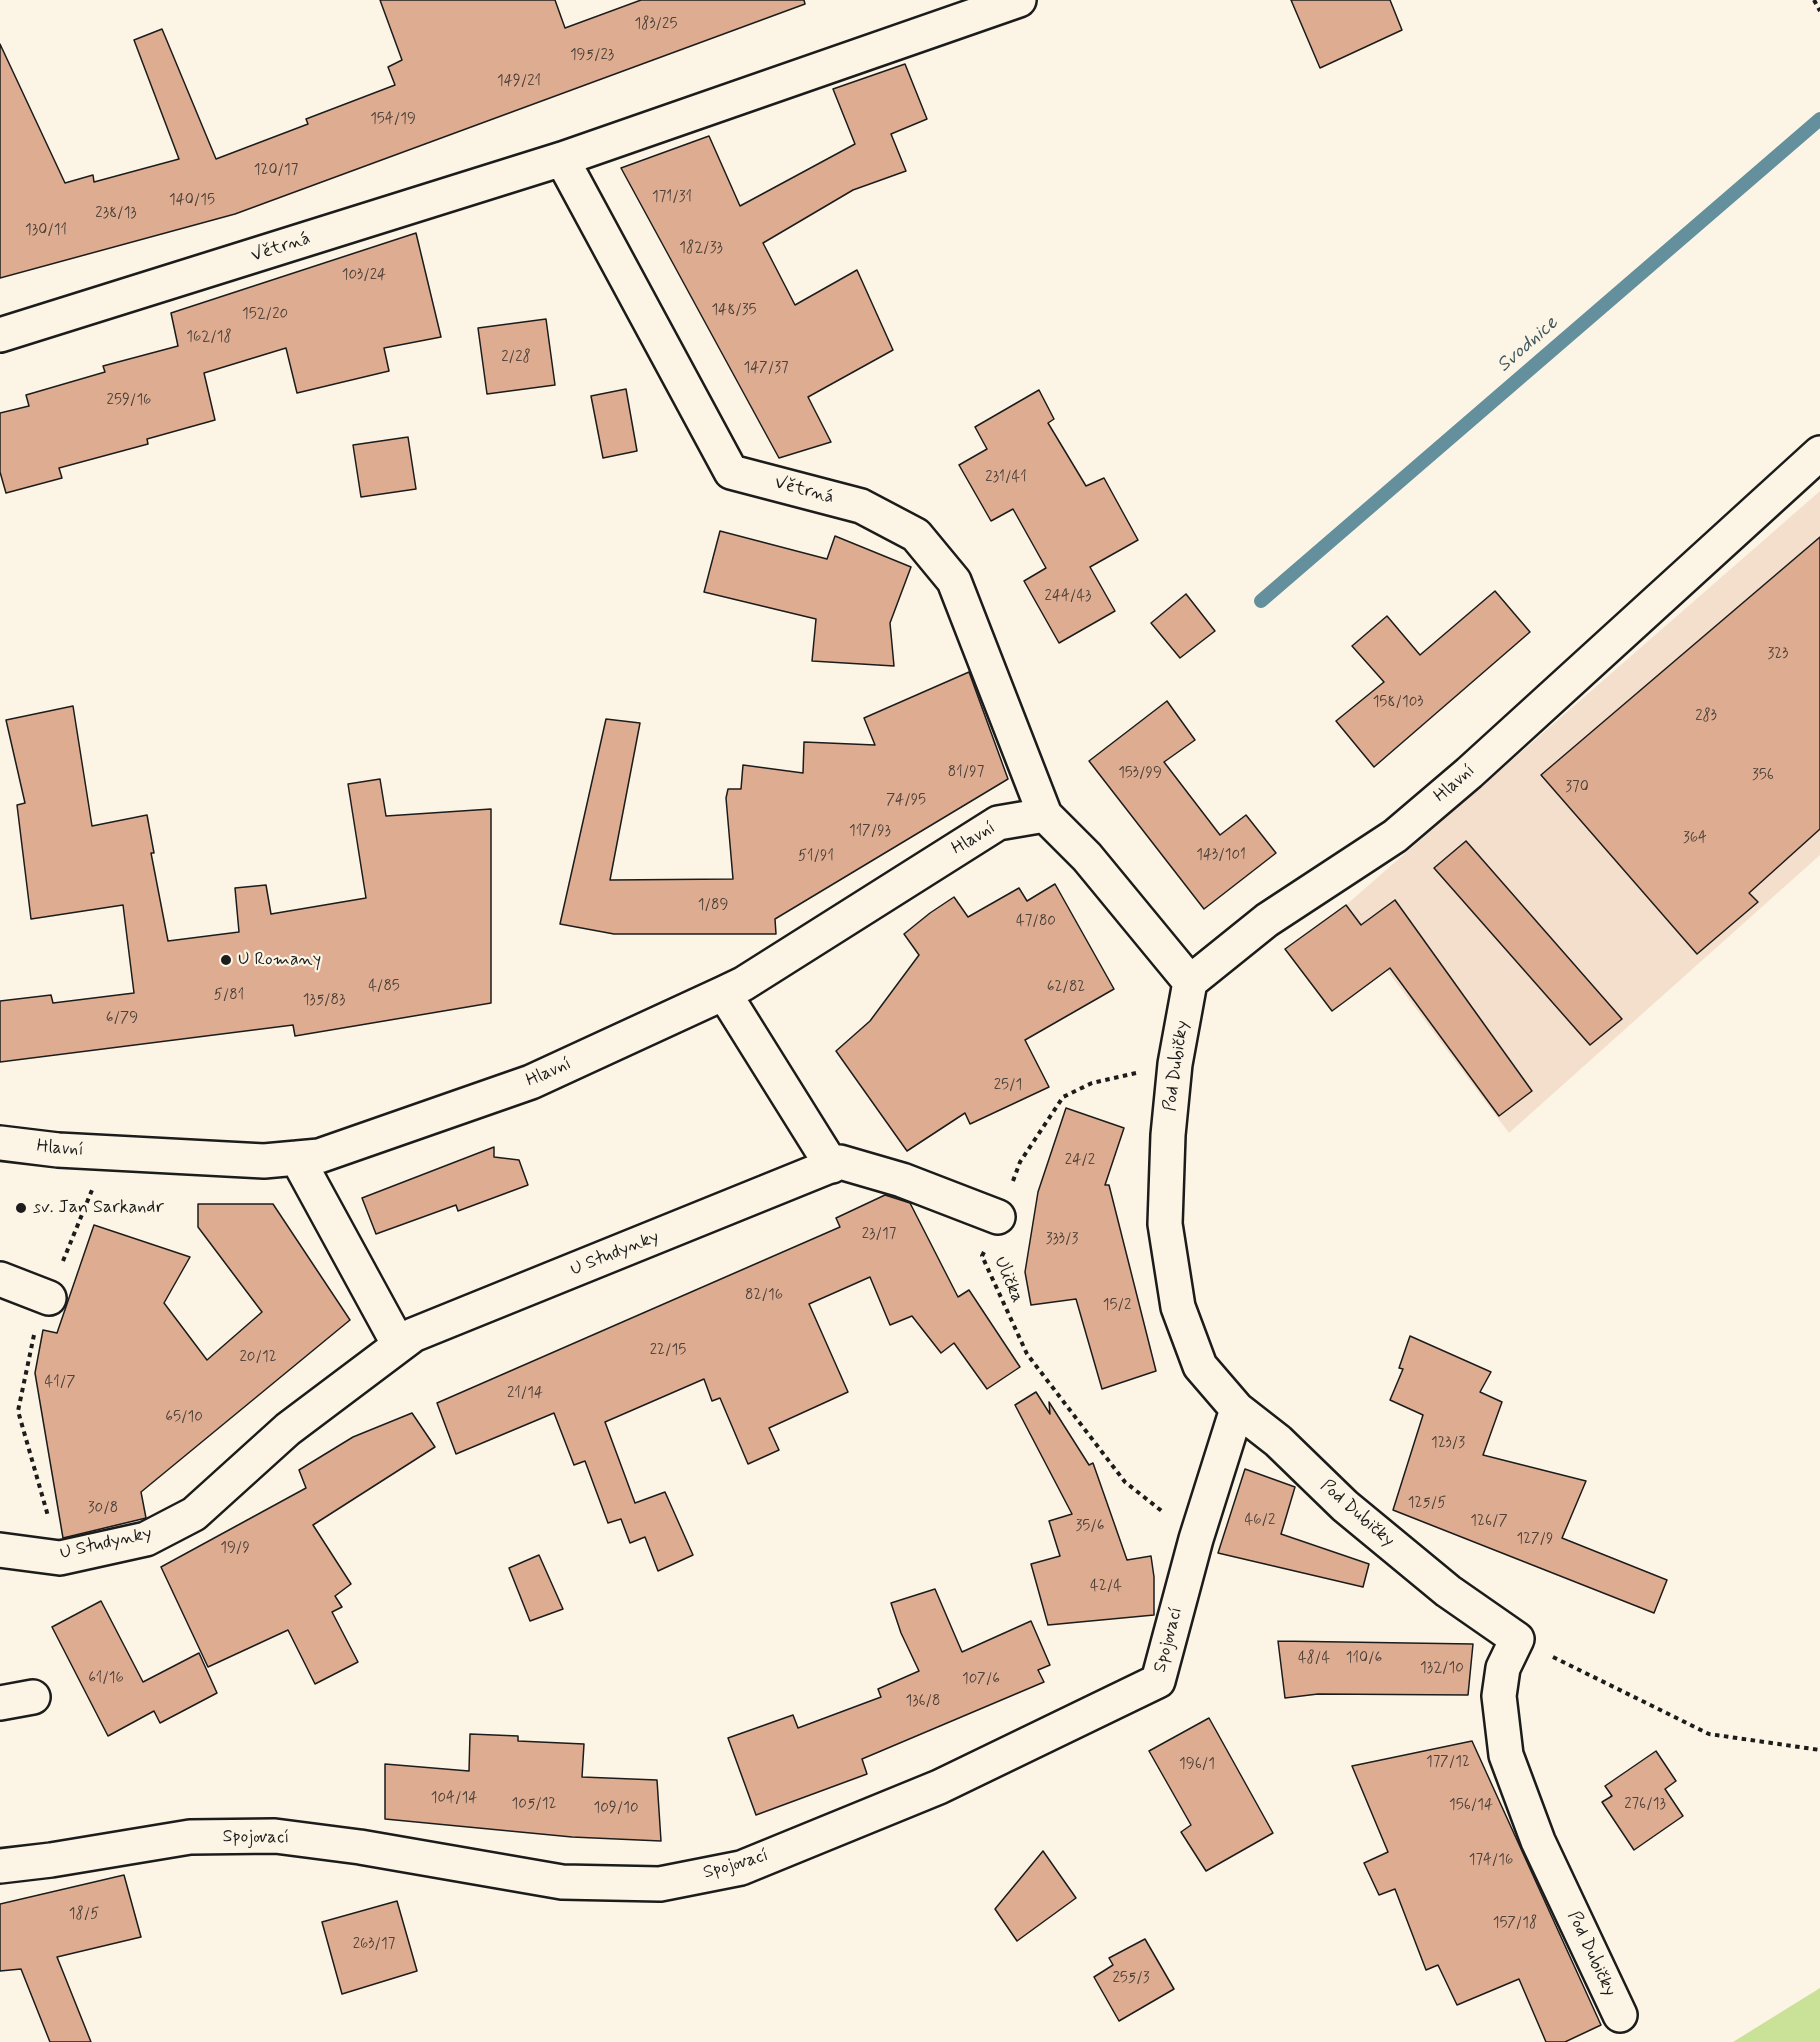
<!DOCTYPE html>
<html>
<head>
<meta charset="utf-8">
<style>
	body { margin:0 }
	canvas { display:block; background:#fcf5e5 }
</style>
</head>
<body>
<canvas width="1820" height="2042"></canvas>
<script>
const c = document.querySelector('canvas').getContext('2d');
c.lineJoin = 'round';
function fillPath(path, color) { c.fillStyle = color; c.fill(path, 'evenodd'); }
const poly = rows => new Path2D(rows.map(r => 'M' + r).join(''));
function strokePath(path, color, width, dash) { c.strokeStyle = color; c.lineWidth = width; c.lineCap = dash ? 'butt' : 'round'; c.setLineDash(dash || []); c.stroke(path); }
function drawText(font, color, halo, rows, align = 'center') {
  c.font = font + ' Mynerve,sans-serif'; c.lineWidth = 4.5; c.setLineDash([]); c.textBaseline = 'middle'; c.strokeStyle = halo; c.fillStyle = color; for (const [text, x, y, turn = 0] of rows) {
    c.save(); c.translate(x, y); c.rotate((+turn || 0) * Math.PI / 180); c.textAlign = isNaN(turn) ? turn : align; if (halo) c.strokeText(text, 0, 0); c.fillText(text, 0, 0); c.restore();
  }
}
fillPath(poly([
	[1820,491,1820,855,1509,1133,1375,954,1361,925,1346,905]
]), '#f3dfcc');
fillPath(poly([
	[1820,1988,1820,2042,1733,2042]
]), '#c9e298');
strokePath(poly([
	[1261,601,1820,119]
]), '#63909c', 14);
const building = poly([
	[380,0,555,0,565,28,641,0,804,0,805,4,235,214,0,278,0,44,65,183,93,175,94,182,179,159,134,40,162,29,216,159,308,124,306,119,395,85,388,67,402,60,380,0],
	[1291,0,1390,0,1402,30,1320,68,1291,0],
	[905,64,927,119,891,134,906,171,853,190,763,243,795,305,857,270,893,350,808,397,831,442,779,458,621,168,709,136,740,206,855,144,833,89,905,64],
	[416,233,441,337,384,348,389,371,297,393,286,348,204,373,215,420,147,439,148,444,59,468,62,478,6,493,0,472,0,413,29,406,26,395,105,372,103,366,178,346,171,313,416,233],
	[546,319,555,385,487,394,478,328,546,319],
	[626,389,637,451,603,458,591,396,626,389],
	[1039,390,1054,419,1048,423,1086,486,1104,478,1138,540,1090,567,1115,611,1059,643,1024,581,1046,568,1013,509,991,521,959,465,987,449,975,427,1039,390],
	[408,437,416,489,361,497,353,445,408,437],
	[720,531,827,559,835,536,911,567,890,623,894,666,812,661,816,619,704,592,720,531],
	[1820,537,1820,829,1749,893,1758,902,1697,954,1541,775,1820,537],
	[1495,591,1530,632,1374,767,1336,721,1384,682,1352,646,1387,616,1420,655,1495,591],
	[1186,594,1215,631,1180,658,1151,623,1186,594],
	[969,672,1008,779,775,919,776,934,614,934,560,924,606,719,640,723,610,880,733,879,726,798,728,789,741,789,743,765,803,773,804,742,875,745,864,718,969,672],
	[1167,701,1195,740,1164,762,1220,835,1246,815,1276,853,1204,909,1089,761,1167,701],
	[73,706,92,826,147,815,154,853,151,853,168,941,239,932,235,888,266,885,271,914,366,898,348,784,380,779,386,816,491,809,491,1003,295,1036,293,1025,0,1062,0,1001,51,995,53,1003,134,993,123,905,31,919,17,805,25,803,6,720,73,706],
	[1466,841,1622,1019,1590,1045,1434,868,1466,841],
	[1055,884,1114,989,1025,1040,1049,1087,970,1124,965,1113,907,1151,836,1051,870,1021,919,955,904,934,930,913,954,897,968,917,1019,888,1027,901,1055,884],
	[1395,900,1532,1091,1499,1116,1390,968,1332,1011,1285,949,1346,905,1361,925,1395,900],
	[1066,1108,1124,1128,1105,1185,1109,1185,1156,1371,1102,1389,1076,1299,1031,1305,1025,1272,1038,1192,1066,1108],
	[494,1147,494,1157,519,1160,528,1185,458,1211,456,1205,376,1234,362,1198,494,1147],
	[885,1195,910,1203,958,1297,969,1290,1020,1367,987,1389,954,1343,941,1353,912,1316,890,1325,870,1277,809,1304,848,1392,769,1428,779,1450,748,1464,720,1398,712,1401,704,1379,605,1422,635,1503,665,1492,693,1555,658,1571,645,1537,630,1543,621,1519,608,1523,585,1461,574,1465,554,1413,456,1454,437,1403,840,1227,836,1218,885,1195],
	[198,1204,273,1204,350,1320,141,1492,146,1518,63,1538,35,1373,43,1330,57,1333,94,1225,190,1257,164,1303,207,1360,262,1312,198,1227,198,1204],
	[1410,1336,1491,1372,1480,1392,1502,1402,1483,1455,1586,1481,1562,1538,1667,1580,1654,1613,1393,1510,1423,1415,1390,1400,1403,1369,1399,1368,1410,1336],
	[1036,1392,1050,1414,1049,1402,1089,1465,1093,1463,1127,1560,1151,1556,1154,1577,1154,1615,1048,1625,1031,1564,1060,1556,1049,1521,1072,1514,1015,1405,1036,1392],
	[412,1413,435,1447,313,1525,351,1584,335,1596,342,1607,332,1612,358,1662,315,1684,288,1630,208,1667,161,1567,306,1488,299,1470,353,1437,412,1413],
	[1245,1469,1295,1487,1281,1534,1369,1564,1363,1587,1218,1553,1245,1469],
	[539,1555,563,1609,530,1621,509,1568,539,1555],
	[935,1589,962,1652,1031,1621,1050,1665,1038,1670,1044,1682,862,1759,867,1774,756,1815,728,1738,793,1715,798,1728,881,1697,878,1689,919,1671,901,1633,891,1603,935,1589],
	[101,1601,143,1682,199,1653,217,1693,160,1723,154,1711,108,1736,52,1627,101,1601],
	[1278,1641,1473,1644,1468,1695,1318,1694,1285,1698,1278,1641],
	[1209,1718,1273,1833,1206,1871,1181,1832,1191,1825,1149,1751,1209,1718],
	[470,1734,518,1736,518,1741,584,1744,582,1777,657,1780,661,1841,572,1837,385,1819,385,1764,469,1771,470,1734],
	[1472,1741,1601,2025,1565,2042,1546,2042,1519,1979,1457,2005,1438,1965,1426,1970,1395,1889,1379,1895,1364,1863,1388,1852,1352,1766,1472,1741],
	[1656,1751,1676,1781,1665,1789,1683,1816,1634,1850,1602,1802,1612,1796,1605,1786,1656,1751],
	[1043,1851,1076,1898,1017,1941,995,1909,1043,1851],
	[124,1875,141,1937,57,1957,91,2042,50,2042,21,1969,0,1971,0,1904,124,1875],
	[397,1901,417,1971,342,1994,322,1922,397,1901],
	[1145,1939,1174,1989,1119,2021,1094,1977,1113,1965,1109,1958,1145,1939]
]);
fillPath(building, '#dead91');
strokePath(building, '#1c1c1c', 1.5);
const minor = poly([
	[562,159,731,472,861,506,916,535,954,581,1045,815,1087,857,1190,982],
	[0,335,562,159,1019,0],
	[1190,982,1175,1064,1168,1135,1165,1224,1178,1307,1200,1366,1237,1409,1278,1441,1345,1506,1448,1591,1517,1639,1503,1668,1499,1696,1506,1755,1538,1841,1620,2015],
	[1190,982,1267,920,1395,836,1469,773,1820,453],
	[724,993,832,1166],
	[0,1143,58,1150,264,1161,319,1156,531,1082,724,993,743,984,998,823,1045,815],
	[297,1158,399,1345],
	[0,1279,49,1298],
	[0,1550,60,1558,146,1539,194,1514,288,1429,413,1335,840,1162,902,1180,998,1217],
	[0,1703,33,1697],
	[0,1866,51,1860,190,1837,275,1836,360,1847,562,1882,660,1884,741,1868,939,1787,1158,1681,1196,1539,1237,1409]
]);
strokePath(minor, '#1c1c1c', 38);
strokePath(poly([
	[1814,0,1820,11],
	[1013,1181,1020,1162,1063,1097,1092,1083,1136,1073],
	[984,1252,982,1256,1027,1354,1125,1482,1163,1512],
	[63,1261,92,1190],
	[34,1335,18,1411,48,1516],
	[1553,1657,1709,1734,1820,1750]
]), '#1c1c1c', 4, [4.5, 4.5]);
strokePath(minor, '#fcf5e5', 33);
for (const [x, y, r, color] of [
	[226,960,6,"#1c1c1c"],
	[21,1208,6,"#1c1c1c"]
]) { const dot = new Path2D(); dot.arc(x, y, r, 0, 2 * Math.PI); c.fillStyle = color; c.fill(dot); strokePath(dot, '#fcf5e5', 2); }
drawText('15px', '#4c4039', null, [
	["183/25",656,25],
	["195/23",592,56],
	["149/21",519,82],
	["154/19",393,120],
	["120/17",276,171],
	["171/31",672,198],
	["140/15",192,201],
	["238/13",116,214],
	["130/11",46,231],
	["182/33",701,249],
	["103/24",364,276],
	["148/35",734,311],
	["152/20",265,315],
	["162/18",209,338],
	["2/28",516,358],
	["147/37",766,369],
	["259/16",129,401],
	["231/41",1006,478],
	["244/43",1068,597],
	["323",1778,655],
	["158/103",1398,703],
	["283",1706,717],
	["81/97",966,773],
	["153/99",1140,774],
	["356",1763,776],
	["370",1577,788],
	["74/95",906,801],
	["117/93",870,832],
	["364",1695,839],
	["143/101",1221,856],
	["51/91",816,857],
	["1/89",713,906],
	["47/80",1036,922],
	["4/85",384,987],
	["62/82",1066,988],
	["5/81",229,996],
	["135/83",324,1001],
	["6/79",122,1019],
	["25/1",1008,1086],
	["24/2",1080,1161],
	["23/17",879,1235],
	["333/3",1062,1240],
	["82/16",764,1296],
	["15/2",1117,1306],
	["22/15",668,1351],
	["20/12",258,1358],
	["41/7",60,1383],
	["21/14",525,1394],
	["65/10",184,1418],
	["123/3",1448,1444],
	["125/5",1427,1504],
	["30/8",103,1509],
	["46/2",1260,1521],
	["126/7",1489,1522],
	["35/6",1090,1527],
	["127/9",1535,1540],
	["19/9",235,1549],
	["42/4",1106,1587],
	["48/4",1314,1659],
	["110/6",1364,1659],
	["132/10",1442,1669],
	["61/16",106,1679],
	["107/6",981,1680],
	["136/8",923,1702],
	["177/12",1448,1763],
	["196/1",1197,1765],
	["104/14",454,1799],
	["105/12",534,1805],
	["276/13",1645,1805],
	["156/14",1471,1806],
	["109/10",616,1809],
	["174/16",1491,1861],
	["18/5",84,1915],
	["157/18",1515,1924],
	["263/17",374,1945],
	["255/3",1131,1979]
]);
drawText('18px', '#1c1c1c', '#fcf5e5', [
	["Větrná",281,248,-18],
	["Větrná",804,491,15],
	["Hlavní",1455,784,-41],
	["Hlavní",974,839,-31],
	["Pod Dubičky",1177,1066,-82],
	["Hlavní",549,1073,-24],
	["Hlavní",60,1149,5],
	["U Studynky",615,1254,-22],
	["Ulička",1008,1280,66],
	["Pod Dubičky",1357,1514,41],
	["U Studynky",106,1544,-13],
	["Spojovací",1169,1640,-75],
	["Spojovací",256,1838,1],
	["Spojovací",736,1865,-16],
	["Pod Dubičky",1591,1954,65]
]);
drawText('18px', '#1c1c1c', '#fcf5e5', [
	["U Romany",238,960],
	["sv. Jan Sarkandr",33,1208]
], 'left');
drawText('italic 20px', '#3f565c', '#fcf5e5', [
	["Svodnice",1528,345,-41]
]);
</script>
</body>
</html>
